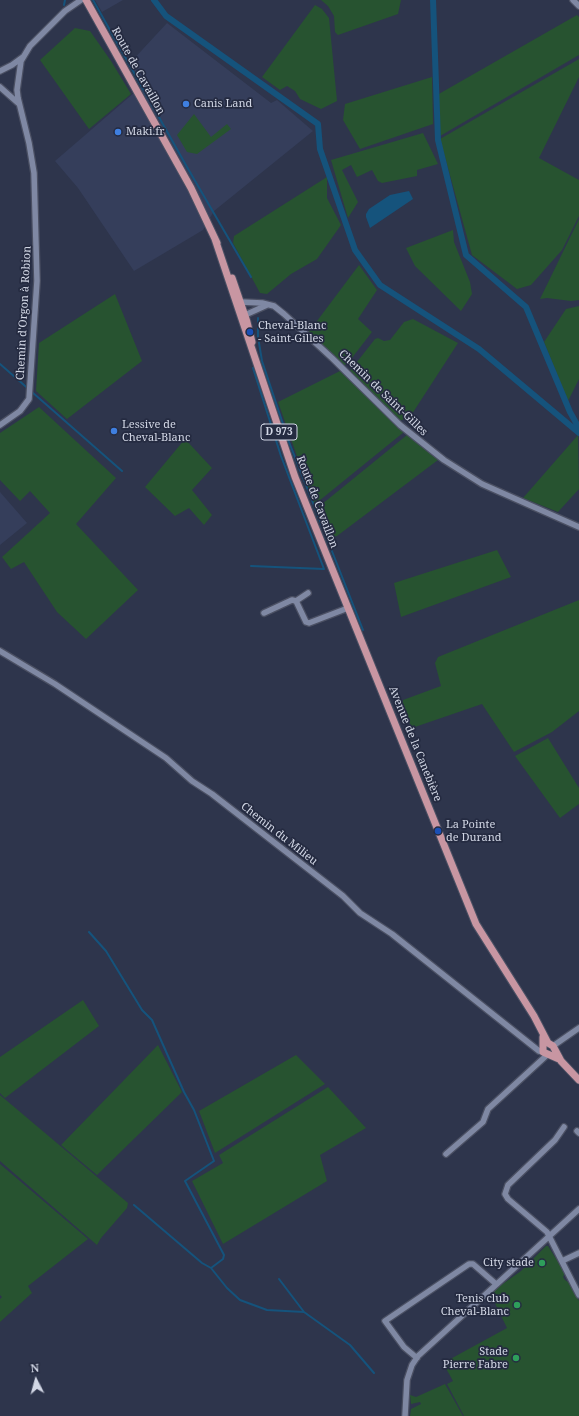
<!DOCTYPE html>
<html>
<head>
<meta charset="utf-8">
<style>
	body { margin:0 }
	#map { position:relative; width:579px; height:1416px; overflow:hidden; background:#2e354c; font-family:"Noto Serif",serif }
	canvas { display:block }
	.north { position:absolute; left:16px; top:1360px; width:40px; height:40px; -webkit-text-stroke:3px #252b41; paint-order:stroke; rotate:354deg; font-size:11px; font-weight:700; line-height:16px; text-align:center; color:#d2d7e5 }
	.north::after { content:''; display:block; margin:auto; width:14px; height:18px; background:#d2d7e5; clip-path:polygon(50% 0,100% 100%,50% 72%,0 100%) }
</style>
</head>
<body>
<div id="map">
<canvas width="579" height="1416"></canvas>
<div class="north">N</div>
</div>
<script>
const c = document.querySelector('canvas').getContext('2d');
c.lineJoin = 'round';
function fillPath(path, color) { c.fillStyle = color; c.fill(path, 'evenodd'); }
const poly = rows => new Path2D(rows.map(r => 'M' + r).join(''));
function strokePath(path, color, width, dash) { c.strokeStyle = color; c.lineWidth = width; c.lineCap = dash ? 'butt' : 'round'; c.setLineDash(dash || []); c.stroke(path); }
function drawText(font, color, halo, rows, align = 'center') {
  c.font = font + ' "Noto Serif",serif'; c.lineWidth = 3.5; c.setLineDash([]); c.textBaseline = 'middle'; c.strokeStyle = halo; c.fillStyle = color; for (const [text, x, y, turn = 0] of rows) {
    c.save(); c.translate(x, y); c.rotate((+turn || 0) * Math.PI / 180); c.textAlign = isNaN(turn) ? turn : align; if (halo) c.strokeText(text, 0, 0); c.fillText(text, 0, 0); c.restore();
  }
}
fillPath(poly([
	[95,0,123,0,102,12],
	[167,23,271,103,277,100,313,131,214,211,203,230,134,271,78,188,55,161,142,86,130,63],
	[0,492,27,523,0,545]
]), '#353e5b');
fillPath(poly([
	[321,0,401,0,398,14,338,35,335,32,334,16,328,6],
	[315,5,322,9,329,18,337,101,321,109,300,99,295,91,287,86,280,90,262,77],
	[577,15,579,17,579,55,440,136,437,95],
	[75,28,90,31,111,61,131,94,89,129,40,60],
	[579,59,579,77,539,158,579,180,579,216,562,250,531,285,517,289,472,255,440,139],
	[432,77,433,124,360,149,343,120,345,104],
	[194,114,211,137,227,124,231,129,197,154,187,152,177,135],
	[423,133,438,164,417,170,417,176,382,183,378,181,372,170,357,177,351,165,342,170,358,202,348,218,331,160],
	[327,177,327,198,341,225,317,259,291,274,267,294,260,293,233,243,234,236],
	[579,219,579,300,571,301,547,298,540,299],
	[453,230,454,242,470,282,472,294,461,311,415,266,406,248],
	[359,265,377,290,358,319,372,332,348,363,343,366,308,333],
	[115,294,142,361,67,419,36,391,39,343],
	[579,306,579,379,568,401,544,342,566,309],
	[413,319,458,343,410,417,399,421,349,372,375,339,378,338,384,341,390,340,404,322],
	[340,371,404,432,314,505,278,402],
	[39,407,116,478,76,524,138,590,86,639,57,612,24,562,11,569,2,557,50,513,30,491,20,501,0,480,0,433],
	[407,435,438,460,337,536,329,538,316,509],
	[578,435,579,489,558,512,523,498],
	[185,439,212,468,192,490,212,515,204,525,189,508,175,516,145,487],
	[497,550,511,577,401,617,394,583],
	[579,600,579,711,552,732,514,752,482,704,412,728,402,707,403,700,441,686,435,663,438,657],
	[548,738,579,788,579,804,560,818,515,756],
	[83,1000,99,1026,5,1098,0,1093,0,1057],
	[158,1045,182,1092,97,1175,61,1145],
	[296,1055,325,1084,215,1153,199,1111],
	[328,1087,366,1128,320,1155,327,1181,223,1244,192,1181,223,1163,219,1155],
	[0,1095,128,1203,127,1208,101,1238,97,1245,0,1161],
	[0,1164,88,1239,28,1286,32,1293,0,1322,0,1299,2,1297,0,1295],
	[546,1246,548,1246,565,1273,563,1277,565,1280,568,1282,579,1301,579,1416,464,1416,447,1384,453,1381,443,1363,507,1328,490,1293,521,1271],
	[445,1384,463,1416,410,1416,411,1409,421,1404,420,1402,411,1404,410,1395,416,1397]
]), '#275330');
fillPath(poly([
	[409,191,413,199,370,228,366,217,366,214,369,209,390,195]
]), '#15537c');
strokePath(poly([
	[93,0,187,167,251,277],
	[64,5,65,0],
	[258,318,258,337,262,361,289,442,363,630],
	[0,364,122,471],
	[251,566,324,569,281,456,253,368],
	[89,932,106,951,142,1010,152,1020,184,1092,194,1110,214,1161,185,1181,224,1255,223,1259,211,1268,227,1288,240,1300,267,1310,304,1312,350,1345,374,1373],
	[134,1205,202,1263,211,1268],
	[279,1279,304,1312]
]), '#15537c', 2);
strokePath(poly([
	[154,0,166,16,318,124,320,149,355,250,380,285,479,349,579,433],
	[433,0,438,140,466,255,526,307,570,412,579,428]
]), '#15537c', 6);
const minor = poly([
	[573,0,579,6],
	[0,71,12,65,23,57],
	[0,87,18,103],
	[238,304,241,302,262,303,274,306,284,314,332,358,400,425,444,460,482,484,579,527],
	[242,312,245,315,267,305],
	[0,425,20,411,29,399,37,281,34,173,29,143,18,98,17,90,21,61,30,46,65,11,81,0],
	[296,601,308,593],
	[264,613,292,600,296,601,306,622,309,623,348,608],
	[0,651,55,684,166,758,192,781,212,794,343,896,360,913,392,934,539,1051,543,1052],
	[553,1046,579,1028],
	[564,1127,555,1140,508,1185,505,1194,508,1199,547,1232,579,1295],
	[577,1131,579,1133],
	[446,1154,483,1122,488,1109,547,1055],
	[562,1261,579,1253],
	[417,1358,404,1347,385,1321,469,1264,473,1264,496,1284],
	[405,1416,407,1380,412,1365,418,1356,579,1209]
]);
const major = poly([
	[86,0,191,188,217,243],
	[215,239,295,477,476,924,534,1016,548,1043,553,1046,561,1061,579,1080],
	[232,278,247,322,252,342],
	[543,1037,543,1052,559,1059]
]);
strokePath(minor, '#4b5063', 8);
strokePath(major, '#4b5063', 9);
strokePath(minor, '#7f88a3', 5.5);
strokePath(major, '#c896a2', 7);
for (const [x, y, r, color] of [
	[186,104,4,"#3f7fe0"],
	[118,132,4,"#3f7fe0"],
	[250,332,4,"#1a4fb4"],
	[114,431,4,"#3f7fe0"],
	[438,831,4,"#1a4fb4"],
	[542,1263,4,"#2e9e5b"],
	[517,1305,4,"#2e9e5b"],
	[516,1358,4,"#2e9e5b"]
]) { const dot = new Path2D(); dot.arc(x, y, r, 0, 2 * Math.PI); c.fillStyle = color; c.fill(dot); strokePath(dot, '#252b41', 1.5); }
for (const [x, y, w] of [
	[279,432,36]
]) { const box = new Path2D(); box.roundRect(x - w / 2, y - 8, w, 16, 3); c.fillStyle = '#252b41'; c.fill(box); strokePath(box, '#d2d7e5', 1); }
drawText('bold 10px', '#d2d7e5', null, [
	["D 973",279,432]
]);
drawText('11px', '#d2d7e5', '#252b41', [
	["Route de Cavaillon",138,71,61],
	["Chemin d'Orgon à Robion",24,313,-87],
	["Chemin de Saint-Gilles",383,393,44],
	["Route de Cavaillon",317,502,69],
	["Avenue de la Canebière",415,744,68],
	["Chemin du Milieu",279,834,38]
]);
drawText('11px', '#d2d7e5', '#252b41', [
	["Canis Land",194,104],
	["Maki.fr",126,132],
	["Cheval-Blanc",258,326],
	["- Saint-Gilles",258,339],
	["Lessive de",122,425],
	["Cheval-Blanc",122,438],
	["La Pointe",446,825],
	["de Durand",446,838],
	["City stade",534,1263,"right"],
	["Tenis club",509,1299,"right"],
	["Cheval-Blanc",509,1312,"right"],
	["Stade",508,1352,"right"],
	["Pierre Fabre",508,1365,"right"]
], 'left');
</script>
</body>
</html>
